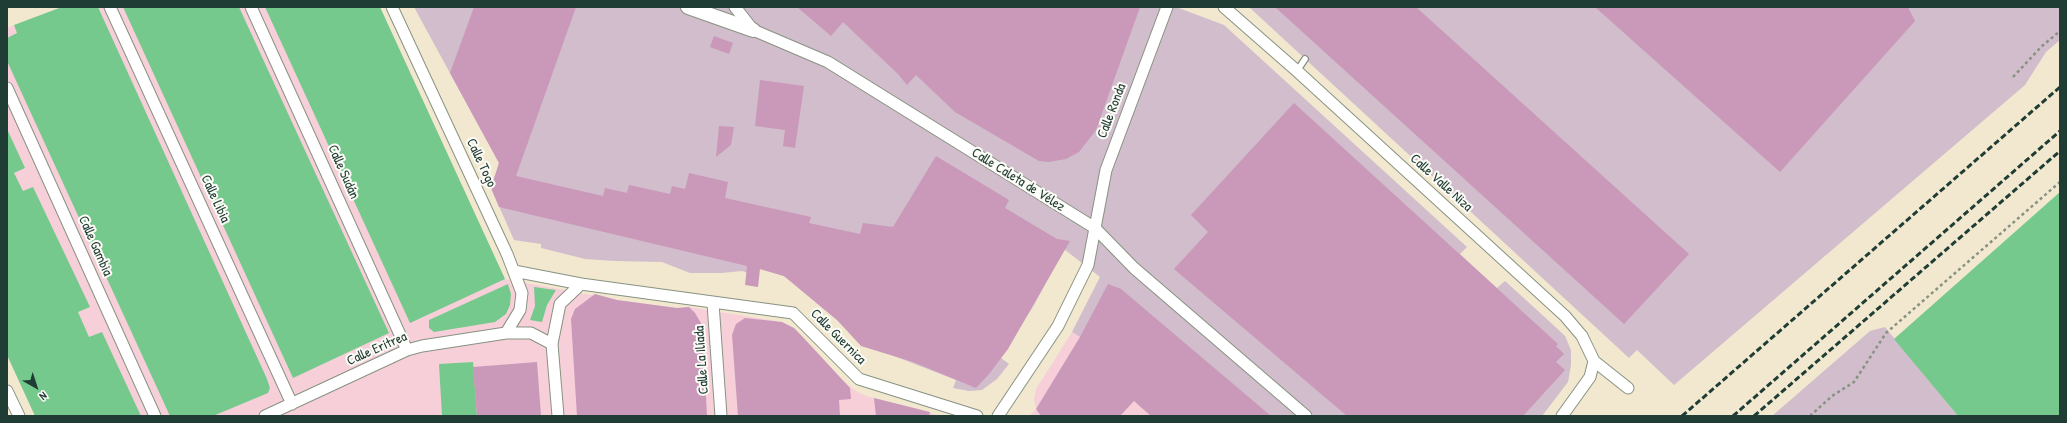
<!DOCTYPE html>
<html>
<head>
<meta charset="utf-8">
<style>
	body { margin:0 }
	#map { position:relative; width:2067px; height:423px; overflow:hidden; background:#f1e8cf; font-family:"Patrick Hand",sans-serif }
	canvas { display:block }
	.frame { position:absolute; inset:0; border:8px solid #1f3d34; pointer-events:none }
	.north { position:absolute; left:16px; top:367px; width:40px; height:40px; -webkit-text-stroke:3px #fdfcf7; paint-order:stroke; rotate:141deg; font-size:11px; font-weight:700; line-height:16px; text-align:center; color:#1f3d34 }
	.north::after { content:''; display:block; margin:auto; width:14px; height:18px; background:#1f3d34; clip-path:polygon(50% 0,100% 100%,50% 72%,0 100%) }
</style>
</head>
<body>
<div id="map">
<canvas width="2067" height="423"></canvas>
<div class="frame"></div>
<div class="north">N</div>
</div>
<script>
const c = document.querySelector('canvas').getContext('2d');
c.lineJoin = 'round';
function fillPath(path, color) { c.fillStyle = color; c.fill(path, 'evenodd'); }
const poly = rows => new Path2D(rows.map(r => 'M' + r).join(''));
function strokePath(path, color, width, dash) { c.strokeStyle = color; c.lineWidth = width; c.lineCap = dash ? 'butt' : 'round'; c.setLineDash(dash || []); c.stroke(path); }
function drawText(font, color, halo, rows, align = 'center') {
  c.font = font + ' "Patrick Hand",sans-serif'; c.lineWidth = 4; c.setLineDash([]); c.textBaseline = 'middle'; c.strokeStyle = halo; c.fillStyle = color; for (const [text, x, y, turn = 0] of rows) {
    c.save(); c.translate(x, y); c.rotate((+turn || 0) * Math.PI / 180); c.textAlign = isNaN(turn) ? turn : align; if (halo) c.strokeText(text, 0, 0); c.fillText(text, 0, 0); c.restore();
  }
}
fillPath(poly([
	[62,7,380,7,505,279,617,300,677,308,689,307,782,322,794,328,842,380,856,391,866,396,941,416,35,416,7,355,7,28],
	[1072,332,1116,359,1134,401,1151,416,1029,416,1036,409,1034,399,1036,389]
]), '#f6cfd9');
fillPath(poly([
	[414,7,1176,7,1224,25,1467,247,1460,254,1497,288,1505,281,1549,321,1565,336,1571,350,1571,365,1568,382,1542,416,1151,416,1104,374,1116,359,1072,332,1100,277,1064,249,1034,305,1001,358,1009,364,997,379,982,390,969,391,953,388,956,380,884,352,837,320,784,276,760,269,748,270,748,273,742,271,721,273,690,273,662,262,615,261,585,259,541,248,541,244,514,240,491,188,499,163],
	[1249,7,2060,7,2060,40,2046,52,2025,85,1674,385,1637,350,1629,358],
	[1885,327,1958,416,1772,416,1870,331]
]), '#d1bdcb');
fillPath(poly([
	[62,7,98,7,267,379,270,388,268,393,213,416,170,416,7,61,7,38,17,33,14,25],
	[123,7,239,7,389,333,293,378],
	[265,7,380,7,505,279,410,323],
	[7,129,25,168,14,173,23,191,33,187,90,307,78,312,89,337,102,332,141,416,35,416,7,355],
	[2060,192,2060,416,1958,416,1894,339],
	[508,284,511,294,510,305,506,314,495,322,434,332,429,328,429,320],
	[534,287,556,290,547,305,542,322,530,320,535,306],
	[473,362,477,416,442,416,439,364]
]), '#76c98c');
fillPath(poly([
	[474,7,576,7,516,176,603,196,605,188,627,193,629,185,670,194,672,186,685,189,689,173,728,182,725,198,811,217,809,223,860,234,863,223,893,227,936,156,1009,200,1005,208,1057,239,1070,241,1008,349,989,374,976,388,913,362,861,346,837,320,784,276,760,269,758,287,745,285,747,266,499,207,491,188,499,163,450,73],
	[797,7,1140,7,1096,130,1079,152,1066,159,1049,162,1039,161,955,112,916,75,907,85,898,74,843,22,831,36],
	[1275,7,1416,7,1689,254,1624,324],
	[1595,7,1908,7,1915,21,1780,172],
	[714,36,733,43,729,54,710,47],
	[760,80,804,86,795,148,783,146,785,130,755,126],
	[1294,103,1558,344,1556,346,1564,354,1556,362,1565,370,1523,416,1347,416,1174,269,1208,232,1191,215],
	[719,126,734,127,731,145,716,157],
	[1108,284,1121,289,1271,416,1151,416,1134,401,1120,416,1041,416,1036,409,1080,337],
	[595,294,617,300,677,308,689,307,695,313,702,325,707,416,577,416,571,319,575,309],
	[745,318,782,322,794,328,800,334,850,388,851,399,839,400,840,416,738,416,732,335,736,324],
	[537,362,541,416,477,416,473,367],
	[874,398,930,412,929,416,876,416]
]), '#ca98b9');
const service = poly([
	[1297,71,1305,59]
]);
const minor = poly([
	[110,7,292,404],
	[251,7,407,350],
	[392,7,507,254,522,293,520,310,506,333],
	[735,7,753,30,828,62,1095,228,1134,268,1306,416],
	[1224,7,1297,71,1565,316,1582,336,1594,361,1628,388],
	[7,88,155,416],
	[514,271,581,284],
	[713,303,721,416],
	[7,391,19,416],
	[265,416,407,350,422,346,506,333,531,333,552,344],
	[558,416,552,344,560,304,581,284,793,313,859,379,977,416],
	[998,416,1058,326,1088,265,1106,170,1167,7],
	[1562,416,1590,377,1594,361]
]);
const tertiary = poly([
	[688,7,753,30]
]);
strokePath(service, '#889282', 8);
strokePath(minor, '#889282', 13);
strokePath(tertiary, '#889282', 16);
strokePath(poly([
	[2013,77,2042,46,2060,31],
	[1810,416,1832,396,1854,382,1886,333,2060,182]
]), '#889282', 2.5, [3, 3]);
strokePath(service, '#fff', 5.5);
strokePath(minor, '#fff', 11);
strokePath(tertiary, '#fff', 14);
strokePath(poly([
	[1682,416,2060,87],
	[1733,416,2060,131],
	[1754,416,2060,151]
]), '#1f3d34', 3, [6, 3]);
drawText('14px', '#1f3d34', '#fdfcf7', [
	["Calle Ronda",1112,111,-69],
	["Calle Togo",481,163,65],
	["Calle Sudán",343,172,66],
	["Calle Caleta de Vélez",1018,180,32],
	["Calle Valle Niza",1441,183,42],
	["Calle Libia",215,199,65],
	["Calle Gambia",95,246,66],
	["Calle Guernica",838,337,45],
	["Calle Eritrea",377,349,-24],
	["Calle La Ilíada",702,360,-94]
]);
</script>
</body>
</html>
